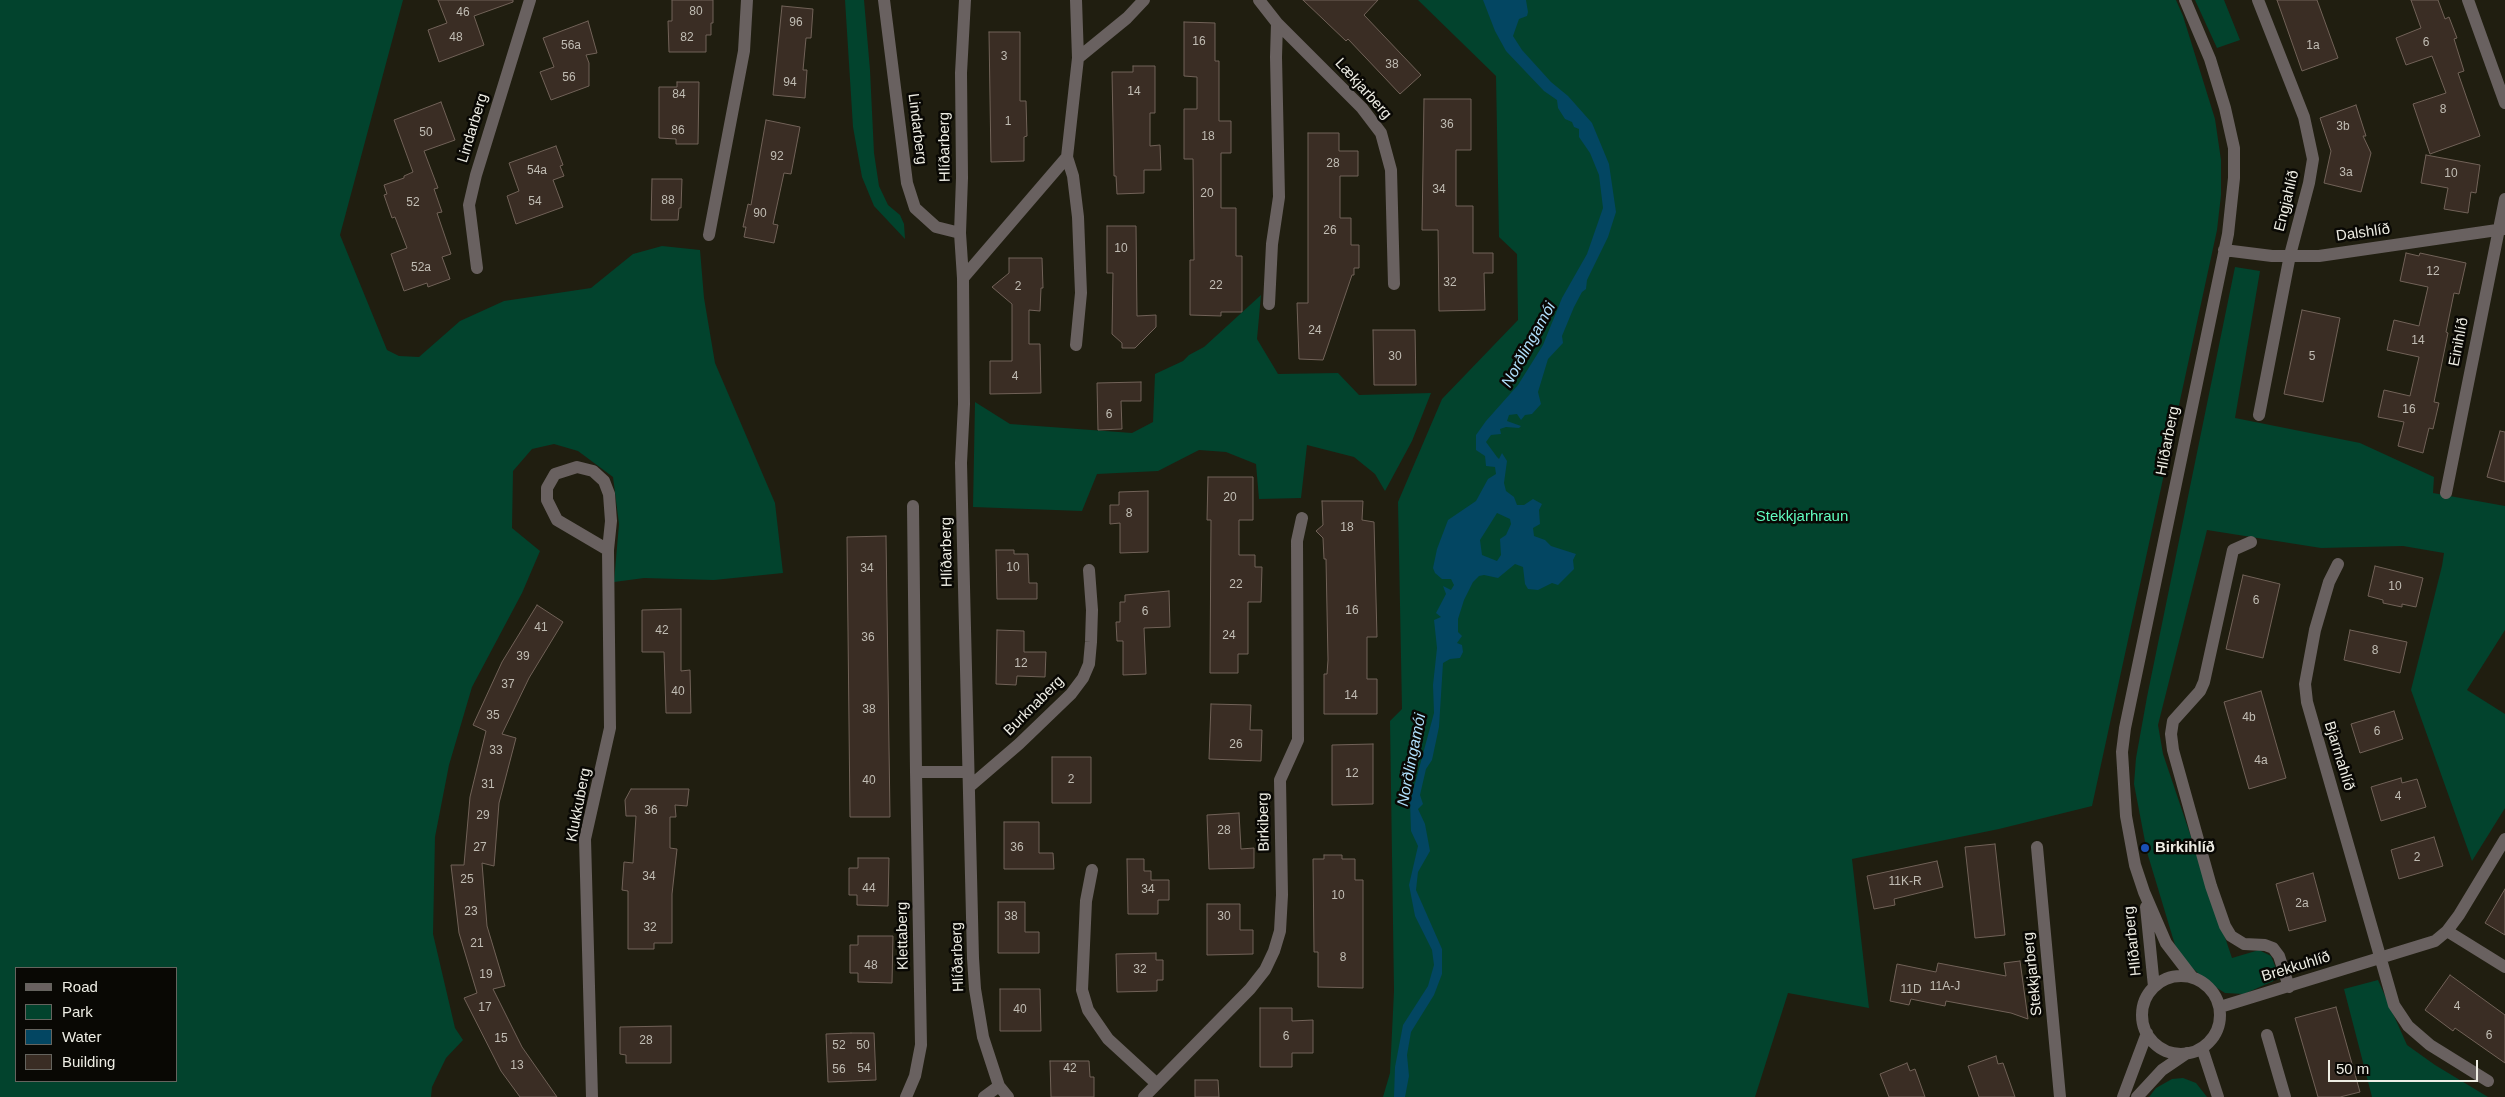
<!DOCTYPE html>
<html>
<head>
<meta charset="utf-8">
<style>
	body { margin:0 }
	#map { position:relative; width:2505px; height:1097px; overflow:hidden; background:#201e10; font-family:Arial,sans-serif }
	canvas { display:block }
	.legend { position:absolute; left:15px; top:967px; width:162px; height:115px; box-sizing:border-box; background:#090804; border:1px solid #65645e; margin:0; padding:6px 9px; list-style:none; font-size:15px; color:#eeede4 }
	.legend li { display:flex; align-items:center; gap:10px; height:25px }
	.legend b { width:25px; border:1px solid #65645e }
	.scale { position:absolute; left:2328px; top:1060px; width:150px; height:22px; box-sizing:border-box; border:2px solid #eeede4; border-top:0; padding-left:6px; font-size:15px; line-height:18px; white-space:nowrap; color:#eeede4; -webkit-text-stroke:4px #090804; paint-order:stroke }
</style>
</head>
<body>
<div id="map">
<canvas width="2505" height="1097"></canvas>
<ul class="legend">
<li><b style="height:6px;background:#696160"></b>Road</li>
<li><b style="height:14px;background:#02432d"></b>Park</li>
<li><b style="height:14px;background:#034662"></b>Water</li>
<li><b style="height:14px;background:#3a2d24"></b>Building</li>
</ul>
<div class="scale">50 m</div>
</div>
<script>
const c = document.querySelector('canvas').getContext('2d');
c.lineJoin = 'round';
function fillPath(path, color) { c.fillStyle = color; c.fill(path, 'evenodd'); }
const poly = rows => new Path2D(rows.map(r => 'M' + r).join(''));
function strokePath(path, color, width, dash) { c.strokeStyle = color; c.lineWidth = width; c.lineCap = dash ? 'butt' : 'round'; c.setLineDash(dash || []); c.stroke(path); }
function drawText(font, color, halo, rows, align = 'center') {
  c.font = font + ' Arial,sans-serif'; c.lineWidth = 5; c.setLineDash([]); c.textBaseline = 'middle'; c.strokeStyle = halo; c.fillStyle = color; for (const [text, x, y, turn = 0] of rows) {
    c.save(); c.translate(x, y); c.rotate((+turn || 0) * Math.PI / 180); c.textAlign = isNaN(turn) ? turn : align; if (halo) c.strokeText(text, 0, 0); c.fillText(text, 0, 0); c.restore();
  }
}
fillPath(poly([
	[0,0,403,0,340,235,387,350,399,356,419,357,460,321,504,301,591,288,633,254,662,246,700,250,704,298,715,363,775,503,783,573,714,580,644,578,614,582,619,524,613,477,578,451,554,444,532,449,513,471,512,528,540,551,522,593,472,687,449,765,435,837,433,934,455,1028,463,1040,446,1058,432,1087,431,1097,0,1097],
	[16,968,176,968,176,1081,16,1081],
	[845,0,864,0,870,70,874,153,879,186,888,205,900,215,904,224,905,239,874,206,862,177,853,127],
	[1418,0,2176,0,2183,16,2215,119,2221,160,2221,195,2217,230,2092,806,1999,829,1852,859,1869,1008,1788,993,1755,1097,1383,1097,1390,1073,1394,991,1390,721,1402,709,1398,502,1442,399,1518,320,1517,254,1499,237,1496,76],
	[2195,0,2224,0,2240,40,2217,48],
	[2235,267,2260,271,2235,418,2360,443,2434,477,2433,493,2505,506,2505,630,2467,690,2505,714,2505,808,2472,861,2411,690,2442,566,2444,553,2403,546,2321,548,2207,530,2158,725,2163,754,2232,958,2259,950,2271,956,2280,978,2244,994,2225,993,2209,983,2178,955,2147,852,2134,784,2136,758,2147,697],
	[1261,295,1257,339,1278,374,1338,373,1359,395,1431,393,1412,441,1385,491,1375,474,1354,457,1307,445,1301,498,1259,499,1256,464,1226,452,1199,450,1158,471,1097,474,1082,511,973,507,975,402,1010,424,1132,433,1153,422,1155,374,1183,361,1189,355,1204,347],
	[2378,980,2407,1045,2435,1065,2488,1097,2372,1097,2344,989],
	[2183,1078,2196,1083,2207,1097,2149,1097,2156,1088,2172,1079]
]), '#02432d');
fillPath(poly([
	[1483,0,1526,0,1528,12,1527,16,1519,19,1513,36,1522,50,1551,82,1568,96,1592,123,1609,164,1616,212,1608,237,1587,280,1586,289,1582,292,1574,307,1562,336,1563,343,1548,359,1538,392,1541,404,1532,414,1525,415,1521,420,1517,414,1509,415,1507,421,1521,426,1519,428,1506,427,1500,429,1501,434,1491,435,1486,442,1497,457,1499,459,1502,453,1507,461,1504,483,1506,491,1514,497,1517,505,1524,505,1533,499,1542,504,1539,510,1540,524,1533,528,1534,536,1545,540,1551,546,1576,554,1573,560,1574,569,1558,585,1552,583,1538,590,1528,589,1525,584,1523,567,1515,564,1498,578,1484,575,1479,576,1473,582,1464,600,1458,619,1458,632,1462,636,1457,643,1462,645,1463,652,1460,658,1450,659,1443,663,1439,727,1432,760,1426,769,1420,795,1423,804,1418,809,1425,824,1430,851,1418,872,1416,890,1442,949,1442,974,1434,995,1411,1032,1407,1055,1409,1076,1405,1097,1394,1097,1395,1067,1403,1025,1428,986,1434,965,1432,950,1415,916,1409,885,1418,846,1411,831,1410,802,1434,713,1433,685,1437,648,1434,620,1441,617,1436,613,1446,594,1443,586,1451,590,1454,585,1451,579,1442,579,1435,573,1433,568,1437,549,1448,520,1476,501,1488,479,1496,474,1495,467,1486,466,1485,456,1476,450,1476,435,1486,421,1518,385,1543,345,1562,298,1587,254,1603,208,1599,175,1590,153,1579,137,1579,129,1574,127,1572,122,1565,119,1558,108,1557,100,1544,91,1506,51,1495,31],
	[1497,513,1510,519,1511,524,1506,535,1500,539,1501,555,1497,561,1482,555,1480,540]
]), '#034662');
const building = poly([
	[438,0,513,0,513,2,474,16,484,45,439,62,428,30,447,23,438,0],
	[672,0,713,0,713,23,711,23,711,35,706,35,706,52,669,52,668,21,672,21,672,0],
	[1303,0,1378,0,1364,15,1421,75,1400,94,1348,39,1346,41,1303,0],
	[2277,0,2317,0,2338,58,2302,71,2277,0],
	[2411,0,2438,0,2445,19,2449,17,2457,38,2454,39,2464,71,2458,73,2480,136,2430,154,2413,104,2446,93,2432,56,2406,65,2396,38,2421,28,2411,0],
	[782,6,813,9,811,38,806,38,803,70,807,70,805,98,773,95,782,6],
	[588,21,597,53,586,55,589,63,589,86,551,100,540,72,554,67,543,38,588,21],
	[1184,22,1215,23,1215,61,1219,61,1219,121,1231,121,1231,153,1221,153,1221,208,1236,208,1236,256,1242,256,1242,312,1221,312,1221,316,1190,315,1190,260,1194,260,1193,159,1184,159,1184,109,1197,109,1197,77,1184,76,1184,22],
	[989,32,1020,32,1020,101,1026,101,1027,136,1024,137,1024,161,991,162,989,32],
	[1133,66,1155,66,1155,113,1150,113,1150,146,1160,145,1161,170,1144,170,1144,193,1117,194,1116,176,1114,176,1112,72,1133,72,1133,66],
	[677,82,699,82,698,144,676,144,676,139,659,138,659,87,677,87,677,82],
	[1424,99,1471,99,1471,150,1456,150,1456,206,1473,206,1473,253,1493,253,1493,273,1484,273,1485,310,1439,311,1438,230,1422,230,1424,99],
	[441,102,455,140,424,151,438,188,434,189,442,212,437,213,451,254,442,257,450,279,428,287,427,283,404,291,391,254,407,248,395,217,392,218,384,195,387,194,384,185,404,178,404,176,413,172,394,120,441,102],
	[2356,105,2366,136,2363,136,2371,153,2361,192,2324,183,2331,151,2320,118,2356,105],
	[766,120,800,127,791,174,784,173,773,224,778,225,774,243,744,237,746,227,743,227,748,204,751,205,766,120],
	[1308,133,1339,133,1339,151,1358,151,1358,176,1340,176,1340,218,1351,218,1351,245,1359,245,1359,268,1354,268,1354,275,1352,275,1323,360,1299,359,1297,303,1308,303,1308,133],
	[556,146,563,165,560,166,564,176,553,180,563,207,516,224,507,196,519,191,509,163,556,146],
	[2426,155,2480,165,2476,193,2471,192,2468,213,2444,209,2448,188,2421,183,2426,155],
	[652,179,682,179,681,208,679,208,678,220,651,220,652,179],
	[1107,226,1136,226,1137,316,1156,315,1156,327,1135,348,1122,348,1122,343,1112,334,1113,273,1107,273,1107,226],
	[2406,253,2419,256,2420,253,2466,263,2459,294,2454,293,2446,332,2448,333,2434,402,2439,403,2433,429,2429,428,2423,453,2398,446,2404,422,2378,417,2384,390,2410,396,2419,357,2387,350,2394,320,2419,326,2428,287,2400,281,2406,253],
	[1009,258,1042,258,1043,288,1041,288,1040,311,1029,310,1029,344,1040,344,1041,393,990,394,990,361,1012,361,1012,304,992,287,1009,273,1009,258],
	[2302,310,2340,318,2323,402,2284,394,2302,310],
	[1373,330,1415,330,1416,385,1374,385,1373,330],
	[1141,382,1141,401,1121,401,1122,429,1098,430,1097,383,1141,382],
	[2500,431,2505,432,2505,482,2487,477,2500,431],
	[1208,477,1253,477,1253,520,1239,520,1239,555,1255,555,1255,567,1262,567,1261,602,1248,602,1248,654,1238,654,1238,673,1210,673,1211,520,1207,520,1208,477],
	[1148,491,1148,552,1120,553,1120,523,1110,524,1110,505,1119,505,1119,492,1148,491],
	[1322,501,1363,501,1362,520,1374,522,1377,637,1367,637,1367,679,1377,679,1377,714,1324,714,1324,674,1327,674,1328,660,1326,559,1324,559,1323,538,1316,531,1323,525,1322,501],
	[886,536,890,817,850,817,847,537,886,536],
	[996,550,1014,550,1014,554,1028,554,1029,583,1037,583,1037,599,997,599,996,550],
	[2375,566,2423,578,2416,607,2402,604,2402,607,2383,603,2383,600,2368,596,2375,566],
	[2243,575,2280,584,2263,658,2226,649,2243,575],
	[1169,591,1170,627,1144,628,1146,674,1123,675,1123,641,1117,641,1116,622,1120,622,1120,602,1125,602,1125,595,1169,591],
	[537,605,563,622,529,678,502,734,516,738,499,803,494,866,482,863,487,926,505,986,493,989,522,1047,557,1097,520,1097,501,1071,464,998,477,993,459,933,451,865,464,865,470,797,486,731,473,725,502,662,537,605],
	[681,609,681,671,690,670,691,713,666,713,664,652,642,652,642,610,681,609],
	[997,630,1024,631,1024,652,1046,652,1045,677,1017,676,1016,685,996,684,997,630],
	[2350,630,2407,642,2400,673,2344,660,2350,630],
	[2261,691,2286,778,2249,789,2224,702,2261,691],
	[1211,704,1251,705,1250,730,1262,730,1261,761,1209,759,1211,704],
	[2394,711,2403,739,2360,753,2351,724,2394,711],
	[1373,744,1373,804,1332,805,1332,745,1373,744],
	[1052,757,1091,757,1091,803,1052,803,1052,757],
	[2401,778,2402,783,2417,779,2426,807,2381,821,2371,787,2401,778],
	[631,789,689,789,687,806,675,805,676,817,670,817,670,848,677,849,672,894,672,943,654,943,654,949,628,949,628,891,622,890,624,862,633,863,636,816,626,816,625,800,631,789],
	[1239,813,1241,849,1254,848,1254,868,1209,869,1207,815,1239,813],
	[1004,822,1039,822,1039,853,1053,853,1054,869,1004,869,1004,822],
	[2434,837,2443,866,2399,879,2391,850,2434,837],
	[1995,844,2005,935,1975,938,1965,847,1995,844],
	[1324,855,1342,855,1342,859,1355,859,1355,880,1363,880,1363,988,1318,987,1318,952,1314,952,1313,859,1324,859,1324,855],
	[858,858,889,858,888,906,857,905,857,895,849,895,849,868,858,868,858,858],
	[1127,859,1144,859,1144,871,1151,871,1151,880,1169,880,1169,900,1158,900,1158,914,1128,914,1127,859],
	[1937,861,1943,887,1894,899,1895,905,1874,909,1867,876,1937,861],
	[2313,873,2326,921,2289,931,2276,884,2313,873],
	[2505,889,2505,935,2485,923,2505,889],
	[998,902,1025,902,1025,932,1039,932,1039,953,998,953,998,902],
	[1207,904,1240,904,1240,930,1253,930,1253,954,1207,955,1207,904],
	[858,936,893,936,892,983,858,982,858,973,850,973,850,945,858,945,858,936],
	[1156,953,1156,960,1163,960,1163,980,1157,980,1157,991,1117,992,1116,954,1156,953],
	[2020,961,2028,1019,2011,1013,1946,1001,1945,1006,1911,999,1909,1005,1890,1001,1897,964,1936,972,1938,963,2006,976,2004,963,2020,961],
	[2450,975,2505,1015,2505,1063,2455,1028,2453,1031,2425,1010,2450,975],
	[1000,989,1040,989,1041,1031,1000,1031,1000,989],
	[2336,1007,2360,1092,2340,1097,2318,1097,2295,1018,2336,1007],
	[1260,1008,1292,1008,1292,1021,1313,1020,1313,1053,1292,1053,1292,1067,1260,1067,1260,1008],
	[671,1026,671,1063,626,1063,626,1055,620,1054,620,1027,671,1026],
	[851,1033,874,1033,876,1080,828,1082,826,1034,851,1033],
	[1996,1056,1998,1064,2003,1063,2015,1097,1979,1097,1968,1066,1996,1056],
	[1050,1061,1089,1061,1090,1077,1094,1077,1094,1097,1051,1097,1050,1061],
	[1907,1063,1910,1071,1915,1069,1925,1097,1889,1097,1880,1074,1907,1063],
	[1195,1080,1218,1080,1219,1097,1195,1097,1195,1080]
]);
fillPath(building, '#3a2d24');
strokePath(building, '#716258', 1);
strokePath(poly([
	[884,0,907,183,915,208,936,227,960,233],
	[965,0,961,73,962,178,960,233,963,278,964,404,961,463,973,958,975,989,983,1037,999,1086,1008,1097],
	[1076,0,1078,58],
	[1259,0,1277,23,1362,108,1381,133,1391,170,1394,284],
	[2185,0,2210,59,2225,108,2234,148,2234,178,2228,234,2125,728,2122,752,2126,816,2135,865,2144,892,2166,943,2192,977],
	[2258,0,2304,117,2313,159,2309,183,2290,255,2259,415],
	[2468,0,2505,103],
	[1067,157,1073,176,1078,217,1081,293,1076,345],
	[709,235,744,51,747,0],
	[2224,250,2272,256,2319,256,2504,229],
	[477,268,469,205,476,175,530,0],
	[963,278,1067,157,1078,58,1127,18,1144,0],
	[1269,304,1272,244,1279,197,1276,57,1277,23],
	[2446,493,2505,199],
	[913,506,916,772],
	[2251,542,2233,550,2204,682,2200,691,2173,721,2171,734,2173,750,2211,886,2225,926,2231,936,2244,944,2265,945,2273,948,2279,956,2289,987],
	[2338,564,2329,582,2315,630,2305,684,2307,702,2394,1005,2408,1026,2430,1045,2488,1081],
	[969,787,1019,744,1071,694,1083,678,1089,664,1091,642,1092,610,1089,570],
	[2037,847,2060,1097],
	[1092,870,1086,901,1082,990,1088,1010,1108,1039,1157,1084],
	[2146,907,2154,987],
	[2447,931,2505,967],
	'2142 1015a39 39 0 1 1 78 0a39 39 0 1 1-78 0Z',
	[2220,1007,2435,941,2447,931,2459,915,2505,839],
	[2267,1035,2285,1097],
	[2202,1048,2218,1097],
	[592,1097,585,839,610,728,608,550,611,521,609,494,604,481,593,471,577,467,555,474,547,488,547,500,557,520,608,550],
	[906,1097,915,1076,921,1045,916,772,968,772],
	[984,1097,999,1086],
	[1144,1097,1250,989,1265,970,1274,951,1280,931,1282,895,1280,780,1298,740,1297,541,1302,518],
	[2123,1097,2147,1033],
	[2137,1097,2162,1070,2187,1053]
]), '#696160', 12);
for (const [x, y, r, color] of [
	[2145,848,5,"#1a4fb4"]
]) { const dot = new Path2D(); dot.arc(x, y, r, 0, 2 * Math.PI); c.fillStyle = color; c.fill(dot); strokePath(dot, '#090804', 2); }
drawText('12px', '#c1bdb4', null, [
	["80",696,12],
	["46",463,13],
	["96",796,23],
	["48",456,38],
	["82",687,38],
	["16",1199,42],
	["6",2426,43],
	["56a",571,46],
	["1a",2313,46],
	["3",1004,57],
	["38",1392,65],
	["56",569,78],
	["94",790,83],
	["14",1134,92],
	["84",679,95],
	["8",2443,110],
	["1",1008,122],
	["36",1447,125],
	["3b",2343,127],
	["86",678,131],
	["50",426,133],
	["18",1208,137],
	["92",777,157],
	["28",1333,164],
	["54a",537,171],
	["3a",2346,173],
	["10",2451,174],
	["34",1439,190],
	["20",1207,194],
	["88",668,201],
	["54",535,202],
	["52",413,203],
	["90",760,214],
	["26",1330,231],
	["10",1121,249],
	["52a",421,268],
	["12",2433,272],
	["32",1450,283],
	["22",1216,286],
	["2",1018,287],
	["24",1315,331],
	["14",2418,341],
	["30",1395,357],
	["5",2312,357],
	["4",1015,377],
	["16",2409,410],
	["6",1109,415],
	["20",1230,498],
	["8",1129,514],
	["18",1347,528],
	["10",1013,568],
	["34",867,569],
	["22",1236,585],
	["10",2395,587],
	["6",2256,601],
	["16",1352,611],
	["6",1145,612],
	["41",541,628],
	["42",662,631],
	["24",1229,636],
	["36",868,638],
	["8",2375,651],
	["39",523,657],
	["12",1021,664],
	["37",508,685],
	["40",678,692],
	["14",1351,696],
	["38",869,710],
	["35",493,716],
	["4b",2249,718],
	["6",2377,732],
	["26",1236,745],
	["33",496,751],
	["4a",2261,761],
	["12",1352,774],
	["2",1071,780],
	["40",869,781],
	["31",488,785],
	["4",2398,797],
	["36",651,811],
	["29",483,816],
	["28",1224,831],
	["27",480,848],
	["36",1017,848],
	["2",2417,858],
	["34",649,877],
	["25",467,880],
	["11K-R",1905,882],
	["44",869,889],
	["34",1148,890],
	["10",1338,896],
	["2a",2302,904],
	["23",471,912],
	["38",1011,917],
	["30",1224,917],
	["32",650,928],
	["21",477,944],
	["8",1343,958],
	["48",871,966],
	["32",1140,970],
	["19",486,975],
	["11A-J",1945,987],
	["11D",1911,990],
	["4",2457,1007],
	["17",485,1008],
	["40",1020,1010],
	["6",2489,1036],
	["6",1286,1037],
	["15",501,1039],
	["28",646,1041],
	["52",839,1046],
	["50",863,1046],
	["13",517,1066],
	["54",864,1069],
	["42",1070,1069],
	["56",839,1070]
]);
drawText('15px', '#eeede4', '#090804', [
	["Lækjarberg",1363,89,48],
	["Lindarberg",473,128,-73],
	["Lindarberg",917,129,83],
	["Hlíðarberg",945,147,-91],
	["Engjahlíð",2287,201,-76],
	["Dalshlíð",2363,233,-8],
	["Einihlíð",2459,342,-79],
	["Hlíðarberg",2168,441,-79],
	["Hlíðarberg",947,552,-91],
	["Burknaberg",1034,706,-45],
	["Bjarmahlíð",2339,756,73],
	["Klukkuberg",579,805,-79],
	["Birkiberg",1264,822,-91],
	["Klettaberg",903,936,-91],
	["Hlíðarberg",2133,941,-96],
	["Hlíðarberg",958,957,-92],
	["Brekkuhlíð",2296,967,-17],
	["Stekkjarberg",2033,974,-96]
]);
drawText('15px', '#61fdc0', '#090804', [
	["Stekkjarhraun",1802,517]
]);
drawText('bold 15px', '#eeede4', '#090804', [
	["Birkihlíð",2155,848]
], 'left');
drawText('italic 16px', '#b0dffc', '#090804', [
	["Norðlingamói",1529,345,-61],
	["Norðlingamói",1412,760,-79]
]);
</script>
</body>
</html>
